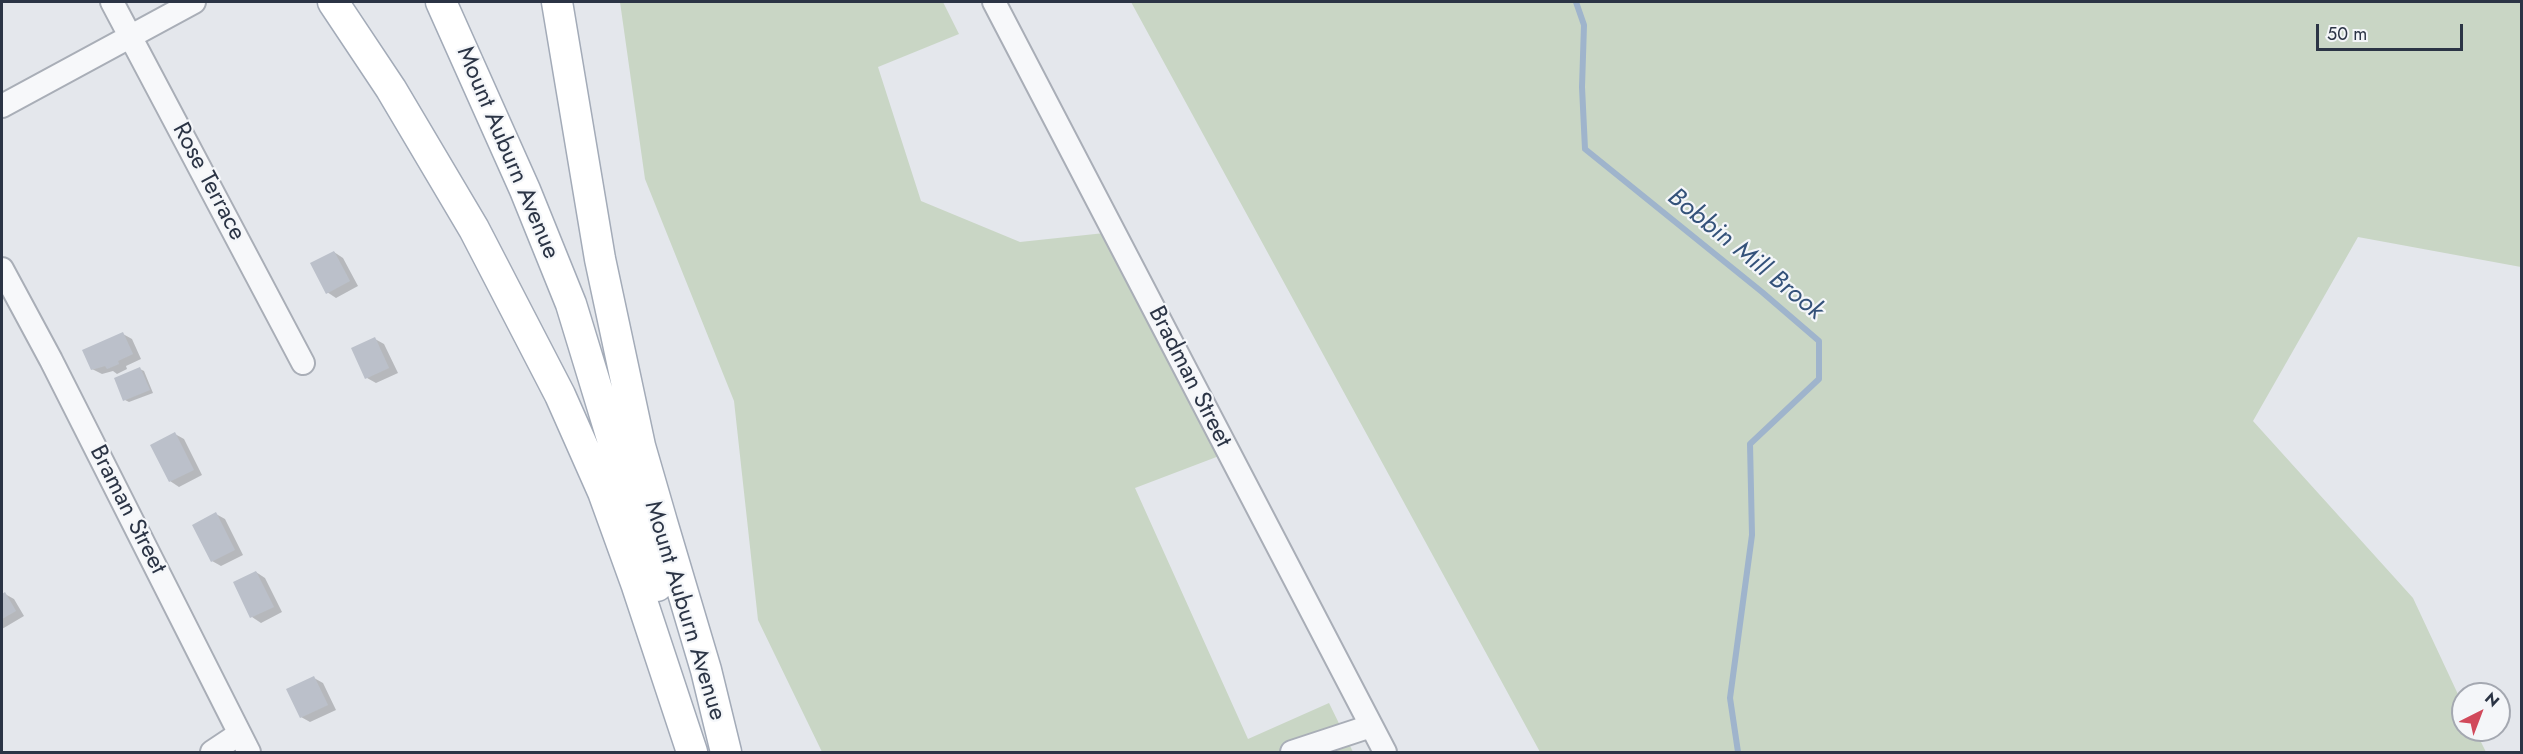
<!DOCTYPE html>
<html>
<head>
<meta charset="utf-8">
<style>
	body { margin:0 }
	#map { position:relative; width:2523px; height:754px; overflow:hidden; background:#e4e7ec; font-family:Jost,sans-serif }
	canvas { display:block }
	.frame { position:absolute; inset:0; border:3px solid #2b3445; pointer-events:none }
	.north { position:absolute; left:2451px; top:682px; width:60px; height:60px; box-sizing:border-box; background:#f4f6f9; border:2px solid #a4a8b1; border-radius:50%; rotate:42deg; font-size:16px; font-weight:700; line-height:24px; text-align:center; color:#2b3445 }
	.north::after { content:''; display:block; margin:auto; width:21px; height:27px; background:#d1495b; clip-path:polygon(50% 0,100% 100%,50% 72%,0 100%) }
	.scale { position:absolute; left:2316px; top:24px; width:147px; height:27px; box-sizing:border-box; border:3px solid #2b3445; border-top:0; padding-left:8px; font-size:18px; line-height:21px; white-space:nowrap; color:#2b3445; -webkit-text-stroke:4px #f4f6f9; paint-order:stroke }
</style>
</head>
<body>
<div id="map">
<canvas width="2523" height="754"></canvas>
<div class="frame"></div>
<div class="north">N</div>
<div class="scale">50 m</div>
</div>
<script>
const c = document.querySelector('canvas').getContext('2d');
c.lineJoin = 'round';
function fillPath(path, color) { c.fillStyle = color; c.fill(path, 'evenodd'); }
const poly = rows => new Path2D(rows.map(r => 'M' + r).join(''));
function strokePath(path, color, width, dash) { c.strokeStyle = color; c.lineWidth = width; c.lineCap = dash ? 'butt' : 'round'; c.setLineDash(dash || []); c.stroke(path); }
function drawText(font, color, halo, rows, align = 'center') {
  c.font = font + ' Jost,sans-serif'; c.lineWidth = 4.5; c.setLineDash([]); c.textBaseline = 'middle'; c.strokeStyle = halo; c.fillStyle = color; for (const [text, x, y, turn = 0] of rows) {
    c.save(); c.translate(x, y); c.rotate((+turn || 0) * Math.PI / 180); c.textAlign = isNaN(turn) ? turn : align; if (halo) c.strokeText(text, 0, 0); c.fillText(text, 0, 0); c.restore();
  }
}
fillPath(poly([
	[620,2,943,2,959,34,878,67,921,201,1020,242,1114,232,1227,453,1135,488,1248,739,1329,703,1353,752,822,752,758,620,734,401,645,179],
	[1131,2,2521,2,2521,267,2358,237,2253,421,2413,598,2463,705,2463,730,2475,730,2486,752,1540,752]
]), '#c9d6c5');
fillPath(poly([
	[334,252,343,258,358,286,336,298,327,292],
	[123,334,132,339,141,359,126,366,127,369,117,374,113,371,102,374,92,369],
	[375,339,384,344,398,373,376,383,367,378],
	[140,369,144,371,153,393,129,402,125,400],
	[175,434,184,439,202,475,179,487,170,481],
	[216,514,225,519,243,555,221,566,212,561],
	[256,572,265,578,282,612,261,623,252,617,235,583],
	[5,594,14,599,24,616,2,629,2,596],
	[314,678,323,683,336,710,310,722,301,717]
]), '#0003');
strokePath(poly([
	[1576,2,1584,25,1582,87,1585,149,1762,292,1819,341,1819,379,1750,444,1752,535,1730,698,1738,752]
]), '#9fb4cc', 6);
fillPath(poly([
	[334,251,350,281,326,294,310,263],
	[123,332,133,354,118,361,119,364,107,369,105,366,91,370,82,350],
	[375,337,389,368,365,379,351,348],
	[140,367,150,390,123,401,114,378],
	[175,432,194,470,169,482,150,445],
	[216,512,235,550,211,562,192,525],
	[256,571,274,607,250,618,233,582],
	[5,592,16,611,2,619,2,594],
	[314,676,328,705,300,718,286,689]
]), '#bbc0ca');
const minor = poly([
	[112,2,303,363],
	[994,2,1385,752],
	[2,106,194,2],
	[2,269,51,360,249,752],
	[212,752,239,734],
	[1292,752,1371,726]
]);
const major = poly([
	[333,2,391,89,474,229,560,395,603,492,637,586,692,752],
	[441,2,525,190,571,304,657,586],
	[557,2,600,259,640,446,662,522],
	[654,504,662,522,706,670,726,752]
]);
strokePath(minor, '#a9aeb7', 26);
strokePath(major, '#a3abb8', 33);
strokePath(minor, '#f7f8fa', 22);
strokePath(major, '#fff', 30);
drawText('24px', '#2b3445', '#f4f6f9', [
	["Mount Auburn Avenue",507,153,67],
	["Rose Terrace",208,182,62],
	["Bradman Street",1189,377,63],
	["Braman Street",127,510,63],
	["Mount Auburn Avenue",684,611,73]
]);
drawText('italic 26px', '#34527a', '#f4f6f9', [
	["Bobbin Mill Brook",1745,255,39]
]);
</script>
</body>
</html>
